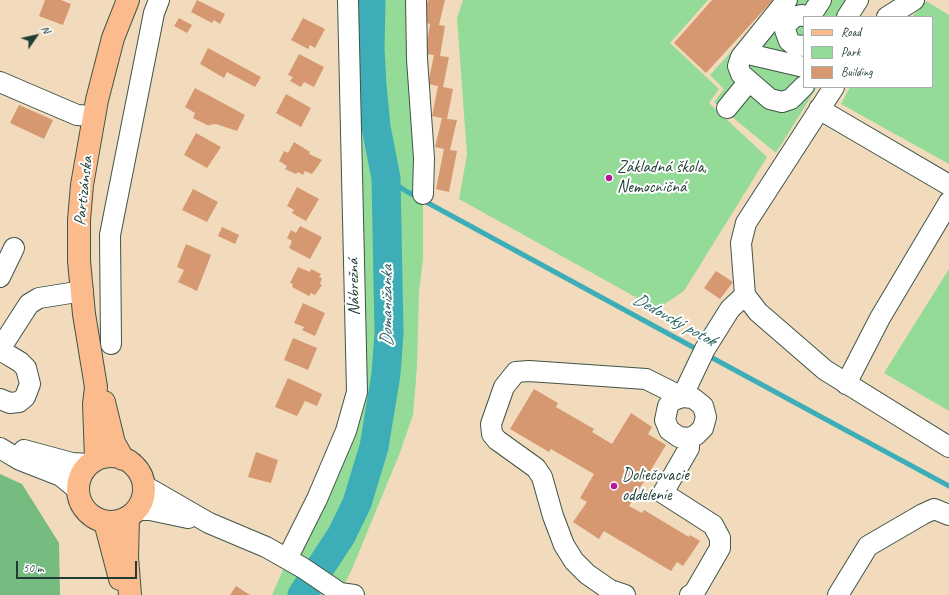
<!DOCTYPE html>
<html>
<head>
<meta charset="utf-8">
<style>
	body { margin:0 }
	#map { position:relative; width:949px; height:595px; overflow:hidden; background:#f2dbbc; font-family:Caveat,sans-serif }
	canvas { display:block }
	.legend { position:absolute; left:803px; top:16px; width:130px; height:72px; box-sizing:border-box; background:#fff; border:1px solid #a5b1ae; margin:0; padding:5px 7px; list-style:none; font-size:12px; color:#1f3d34 }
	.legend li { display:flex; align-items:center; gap:8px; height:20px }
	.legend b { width:20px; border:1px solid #a5b1ae }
	.north { position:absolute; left:16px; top:16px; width:40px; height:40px; -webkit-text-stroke:3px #fff; paint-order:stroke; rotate:56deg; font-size:11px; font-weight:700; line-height:16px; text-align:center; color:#1f3d34 }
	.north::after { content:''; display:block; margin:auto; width:14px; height:18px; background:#1f3d34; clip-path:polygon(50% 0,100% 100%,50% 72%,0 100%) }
	.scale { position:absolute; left:16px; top:561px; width:121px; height:18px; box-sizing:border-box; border:2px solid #1f3d34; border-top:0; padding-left:5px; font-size:12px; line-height:14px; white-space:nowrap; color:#1f3d34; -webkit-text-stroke:3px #fff; paint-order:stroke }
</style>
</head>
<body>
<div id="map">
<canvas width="949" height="595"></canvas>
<ul class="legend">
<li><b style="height:5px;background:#fbbb8c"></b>Road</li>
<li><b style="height:11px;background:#93db96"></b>Park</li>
<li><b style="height:11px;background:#d59870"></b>Building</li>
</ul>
<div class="north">N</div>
<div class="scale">50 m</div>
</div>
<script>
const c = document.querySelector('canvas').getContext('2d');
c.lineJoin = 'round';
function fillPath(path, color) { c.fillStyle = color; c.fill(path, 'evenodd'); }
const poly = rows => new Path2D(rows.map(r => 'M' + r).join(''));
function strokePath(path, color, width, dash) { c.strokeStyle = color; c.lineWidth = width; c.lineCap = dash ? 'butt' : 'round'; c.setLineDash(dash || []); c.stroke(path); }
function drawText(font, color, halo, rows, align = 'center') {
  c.font = font + ' Caveat,sans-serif'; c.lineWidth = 4; c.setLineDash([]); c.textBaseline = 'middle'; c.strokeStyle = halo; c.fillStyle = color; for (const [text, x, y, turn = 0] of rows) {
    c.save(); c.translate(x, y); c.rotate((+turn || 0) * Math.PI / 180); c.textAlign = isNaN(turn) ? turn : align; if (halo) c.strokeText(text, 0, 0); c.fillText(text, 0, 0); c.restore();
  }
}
fillPath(poly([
	[348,0,417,0,423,194,423,259,419,292,417,367,413,415,399,455,352,569,339,595,272,595,353,411],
	[463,0,708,0,670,43,719,89,709,103,767,157,684,291,657,309,459,199,467,155,457,18],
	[778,0,870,0,859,17,804,17,804,87,817,87,776,153,714,102,724,89,710,75],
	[926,1,949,15,949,164,841,104,850,87,932,87,932,17,912,17],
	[949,269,949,411,884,373]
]), '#93db96');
fillPath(poly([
	[0,474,22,484,59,543,60,595,0,595]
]), '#76bb7f');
strokePath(poly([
	[386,178,406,191,700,351],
	[707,355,949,486]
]), '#3dadb7', 5);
strokePath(poly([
	[302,595,341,536,357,503,374,447,386,374,389,333,386,178,376,127,372,85,370,49,371,0]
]), '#3dadb7', 29);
fillPath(poly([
	[45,0,61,0,71,4,63,25,39,16],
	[197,0,225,14,220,24,214,20,212,23,191,12],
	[428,0,445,0,439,25,445,26,440,56,449,57,443,87,453,89,447,119,457,120,450,150,457,151,449,192,436,189,444,149,435,147,442,118,432,116,438,86,428,84,434,55,425,54,430,24,423,22],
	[712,0,773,0,706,73,674,43],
	[179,18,192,25,187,33,174,26],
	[303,18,325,29,315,48,310,45,308,49,291,40],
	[208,48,261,77,255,87,227,72,224,78,200,64],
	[299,54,324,67,314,87,304,82,301,87,290,81,293,77,288,75],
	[195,88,245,115,237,131,216,124,209,125,209,126,193,118,195,113,185,107],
	[286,94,311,108,301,127,276,113],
	[19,105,53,120,44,139,10,123],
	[196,133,221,147,207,168,184,155],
	[294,142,310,152,309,154,322,160,312,174,305,171,303,175,298,172,296,174,285,169,287,166,279,161,284,151,288,153],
	[297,187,319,199,306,221,292,213,294,210,287,206],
	[193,189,218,202,207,222,182,210],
	[300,226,322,237,310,259,289,248,292,241,287,238,291,230,296,233],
	[222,227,239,235,235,244,218,236],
	[186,244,211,255,197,291,178,282,184,270,177,267],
	[298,267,310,272,311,269,321,274,319,277,322,278,320,284,322,285,315,295,311,293,309,296,292,287,293,284,290,283],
	[716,271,733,282,720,299,704,288],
	[303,303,325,313,315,336,302,330,304,327,294,323],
	[293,338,317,348,308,370,284,360],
	[288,378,322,394,317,406,305,401,297,416,275,407],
	[534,389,558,403,556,407,594,429,592,432,612,444,631,413,652,427,648,434,666,445,629,506,642,513,644,510,689,537,690,535,700,541,683,566,677,562,671,571,604,531,599,539,573,522,587,502,580,498,594,474,551,449,549,452,510,429],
	[256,452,278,460,271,483,248,477],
	[236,586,250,595,230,595]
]), '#d59870');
const minor = poly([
	[416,0,417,59,424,158,423,194],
	[787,0,741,57,738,66,741,74,770,99,782,102,791,99,804,86],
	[810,17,821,0],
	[847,17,858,0],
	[887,17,914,0],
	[804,46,794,45,789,41,785,30,786,25,794,17,802,15,807,17],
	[744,53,804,67],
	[0,82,77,115,95,116],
	[727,108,749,81],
	[819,109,949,185],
	[0,277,14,248],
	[745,295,758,312,825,370,949,447],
	[111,344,110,235,154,13,159,0],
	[0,349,29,304,39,298,83,291],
	[0,350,20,362,26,368,30,384,25,397,19,402,10,403,0,399],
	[846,384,880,318,949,202],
	[689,438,689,448,663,493,713,525,720,538,720,548,694,593,690,595],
	[0,448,20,460,61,476,78,490],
	[24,450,72,463,90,464],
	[143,485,209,523,266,547,303,568,340,593,354,595],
	[136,510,150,510,188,518],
	[287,559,317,499,346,431,357,392,348,0],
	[625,595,610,590,587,574,574,561,564,545,553,516,542,477,536,468,497,440,492,434,491,424,504,387,516,372,529,371,646,379,682,397,693,398,703,406,706,417,703,428,696,435,689,438,679,437,669,430,665,420,668,406,672,401,682,397,705,349,730,309,745,295,741,243,746,223,834,87],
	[838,595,868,546,923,514,934,509,949,515]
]);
const major = poly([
	[104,402,114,443,123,459],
	'78 489a33 33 0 1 1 66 0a33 33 0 1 1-66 0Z',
	[96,459,94,404,96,387,84,314,79,261,79,220,82,185,97,100,113,38,128,0],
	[128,518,127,557,130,595],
	[105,522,120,579]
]);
strokePath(minor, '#3f5548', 22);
strokePath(major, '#3f5548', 24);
strokePath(minor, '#fff', 20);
strokePath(major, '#fbbb8c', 22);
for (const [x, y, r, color] of [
	[609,178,4,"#b5179e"],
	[614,486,4,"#b5179e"]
]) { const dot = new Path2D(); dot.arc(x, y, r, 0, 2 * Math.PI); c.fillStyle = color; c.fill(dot); strokePath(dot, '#fff', 1.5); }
drawText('17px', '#1f3d34', '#fff', [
	["Základná škola,",617,168],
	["Nemocničná",617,188],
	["Doliečovacie",622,476],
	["oddelenie",622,496]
], 'left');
drawText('17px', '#1f3d34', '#fff', [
	["Partizánska",84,191,-84],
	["Nábrežná",354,287,-91]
]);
drawText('italic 18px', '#2a6462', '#fff', [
	["Domanižanka",387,306,-90],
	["Dedovský potok",674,320,29]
]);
</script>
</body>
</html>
